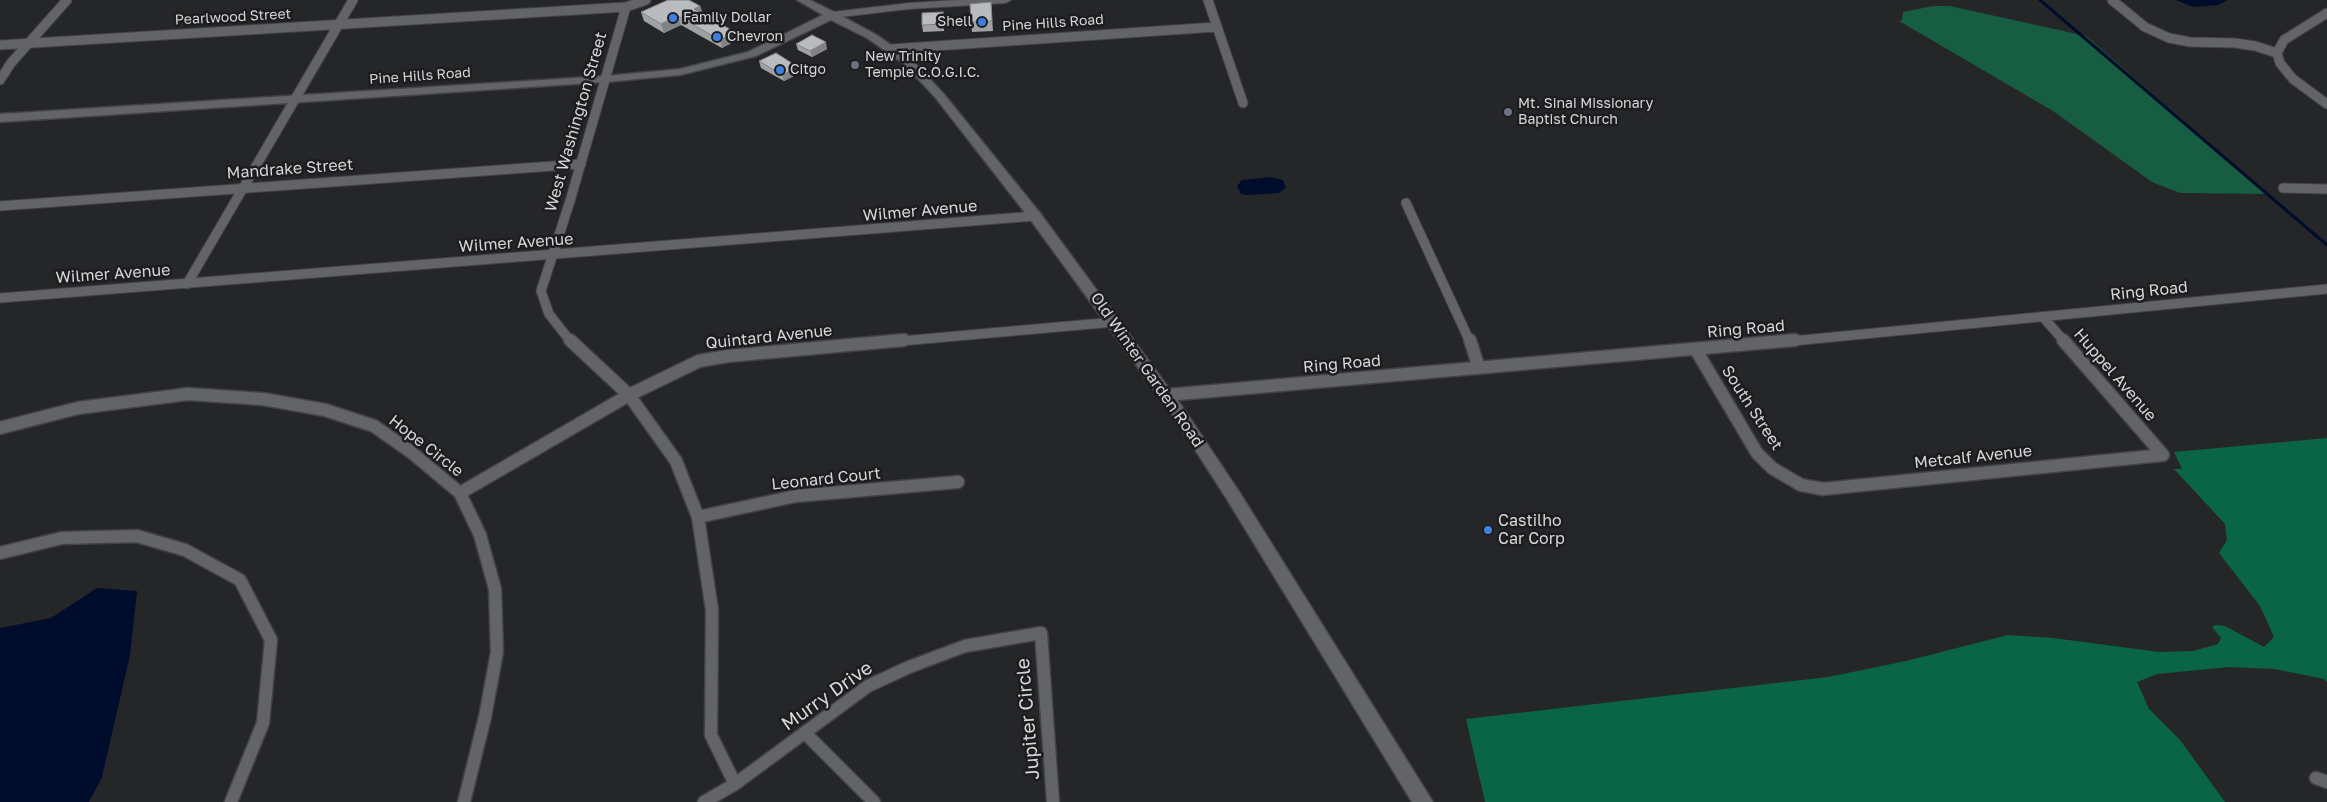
<!DOCTYPE html>
<html>
<head>
<meta charset="utf-8">
<style>
	body { margin:0 }
	canvas { display:block; background:#252628 }
</style>
</head>
<body>
<canvas width="2327" height="802"></canvas>
<script>
const c = document.querySelector('canvas').getContext('2d');
c.lineJoin = 'round';
function fillPath(path, color) { c.fillStyle = color; c.fill(path, 'evenodd'); }
const poly = rows => new Path2D(rows.map(r => 'M' + r).join(''));
function strokePath(path, color, width, dash) { c.strokeStyle = color; c.lineWidth = width; c.lineCap = dash ? 'butt' : 'round'; c.setLineDash(dash || []); c.stroke(path); }
function drawText(font, color, halo, rows, align = 'center') {
  c.font = font + ' "Golos Text",sans-serif'; c.lineWidth = 5; c.setLineDash([]); c.textBaseline = 'middle'; c.strokeStyle = halo; c.fillStyle = color; for (const [text, x, y, turn = 0] of rows) {
    c.save(); c.translate(x, y); c.rotate((+turn || 0) * Math.PI / 180); c.textAlign = isNaN(turn) ? turn : align; if (halo) c.strokeText(text, 0, 0); c.fillText(text, 0, 0); c.restore();
  }
}
fillPath(poly([
	[1933,6,1950,6,2086,36,2268,194,2180,193,2152,182,2053,111,1899,21,1902,20,1903,12]
]), '#165d42');
fillPath(poly([
	[2327,438,2327,682,2324,679,2275,669,2229,667,2157,674,2137,682,2149,709,2180,740,2225,802,1485,802,1466,719,1828,677,1906,661,2008,635,2053,638,2159,652,2193,651,2218,644,2221,638,2212,627,2215,625,2225,626,2264,647,2274,637,2260,606,2219,553,2227,540,2225,524,2174,469,2182,469,2174,452]
]), '#0a6446');
fillPath(poly([
	[2176,0,2228,0,2218,5,2193,7],
	[1270,177,1283,180,1286,188,1279,193,1247,195,1241,194,1237,186,1242,180],
	[97,588,137,591,130,655,102,777,89,802,0,802,0,628,51,618]
]), '#000c2b');
strokePath(poly([
	[2040,0,2327,245]
]), '#000c2b', 3);
const minorFar1 = poly([
	[1208,0,1243,103],
	[2112,0,2145,27,2169,38,2190,42,2235,43,2255,46,2277,53],
	[2327,13,2284,40,2277,53,2280,63,2293,79,2327,104],
	[0,45,626,7,646,0],
	[891,49,1216,27],
	[0,80,11,63,67,0],
	[2283,188,2327,189],
	[1406,203,1470,342],
	[0,206,581,164],
	[187,284,353,0],
	[0,298,1035,216],
	[2043,317,2065,342],
	[571,342,549,314,541,291,570,201,626,7],
	[890,342,1114,322],
	[1782,342,2327,289]
]);
const minor = poly([
	[570,340,629,395,676,461,698,517,712,610,711,735,735,784],
	[1470,340,1479,368],
	[2063,340,2163,455],
	[1696,350,1757,453,1772,468,1801,485,1823,489,2163,455],
	[1167,395,1795,340],
	[0,428,78,408,188,394,263,399,325,410,374,426,411,452,460,493,480,535,495,589,497,652,485,717,464,802],
	[460,493,629,395,699,361,728,356,904,340],
	[698,517,796,496,958,482],
	[0,553,62,538,137,536,185,550,240,580,271,640,263,723,231,802],
	[805,733,874,802],
	[2316,778,2327,782],
	[704,802,735,784,868,686,909,667,965,646,1041,633,1053,802]
]);
const tertiary = poly([
	[959,0,1011,0,1006,3,909,9,832,18,827,15,832,12,909,3,959,0]
]);
const secondary = poly([
	[797,0,810,0,836,13,875,34,911,59,943,93,1040,213,1184,409,1240,493,1433,802,1412,802,1228,501,1174,417,1030,219,935,97,903,63,867,38,831,20,756,56,680,75,606,82,0,122,0,114,606,76,680,69,748,52,823,15,797,0]
]);
strokePath(minorFar1, '#424345', 11);
strokePath(minor, '#424345', 15);
strokePath(tertiary, '#424345', 2);
strokePath(secondary, '#424345', 3);
strokePath(minorFar1, '#636467', 9);
strokePath(minor, '#636467', 12);
fillPath(tertiary, '#636467');
fillPath(secondary, '#636467');
fillPath(poly([
	[991,2,993,31,972,32,971,22],
	[700,6,703,14,737,40,722,48,681,25,664,33,644,21,641,12],
	[944,18,944,31,923,32,922,25],
	[796,44,827,49,812,57,798,50],
	[759,61,800,73,784,81,761,68]
]), '#9fa1a3');
fillPath(poly([
	[700,6,703,14,694,9],
	[678,16,681,25,664,33,661,24],
	[735,32,737,40,722,48,720,40],
	[826,42,827,49,812,57,810,51],
	[798,67,800,73,784,81,782,75]
]), '#828385');
const building = poly([
	[668,0,689,0,700,6,694,9,735,32,720,40,678,16,661,24,641,12,668,0],
	[991,2,992,21,971,22,970,4,991,2],
	[943,12,943,24,922,25,922,13,943,12],
	[812,35,826,42,810,51,796,44,812,35],
	[776,53,798,67,782,75,759,61,776,53]
]);
fillPath(building, '#b9bbbe');
strokePath(building, '#828385', 1);
for (const [x, y, r, color] of [
	[673,18,5,"#3f7fe0"],
	[982,22,5,"#3f7fe0"],
	[717,37,5,"#3f7fe0"],
	[855,65,5,"#6b7280"],
	[780,70,5,"#3f7fe0"],
	[1508,112,5,"#6b7280"],
	[1488,530,5,"#3f7fe0"]
]) { const dot = new Path2D(); dot.arc(x, y, r, 0, 2 * Math.PI); c.fillStyle = color; c.fill(dot); strokePath(dot, '#1c1d1f', 2); }
drawText('14px', '#d6d7d8', '#1c1d1f', [
	["Pearlwood Street",233,17,-3],
	["Pine Hills Road",1053,23,-4],
	["Pine Hills Road",420,76,-4]
]);
drawText('14px', '#d6d7d8', '#1c1d1f', [
	["Family Dollar",683,18],
	["Shell",972,22,"right"],
	["Chevron",727,37],
	["New Trinity",865,57],
	["Temple C.O.G.I.C.",865,73],
	["Citgo",790,70],
	["Mt. Sinai Missionary",1518,104],
	["Baptist Church",1518,120]
], 'left');
drawText('16px', '#d6d7d8', '#1c1d1f', [
	["West Washington Street",576,122,-74],
	["Mandrake Street",290,169,-4],
	["Wilmer Avenue",920,211,-5],
	["Wilmer Avenue",516,243,-4],
	["Wilmer Avenue",113,274,-4],
	["Ring Road",2149,291,-6],
	["Ring Road",1746,329,-5],
	["Quintard Avenue",769,337,-6],
	["Ring Road",1342,364,-5],
	["Old Winter Garden Road",1147,370,55],
	["Huppel Avenue",2115,375,49],
	["South Street",1752,408,57],
	["Hope Circle",426,446,38],
	["Metcalf Avenue",1973,457,-6],
	["Leonard Court",826,479,-6]
]);
drawText('16px', '#d6d7d8', '#1c1d1f', [
	["Castilho",1498,521],
	["Car Corp",1498,539]
], 'left');
drawText('19px', '#d6d7d8', '#1c1d1f', [
	["Murry Drive",827,696,-35],
	["Jupiter Circle",1028,719,-95]
]);
</script>
</body>
</html>
